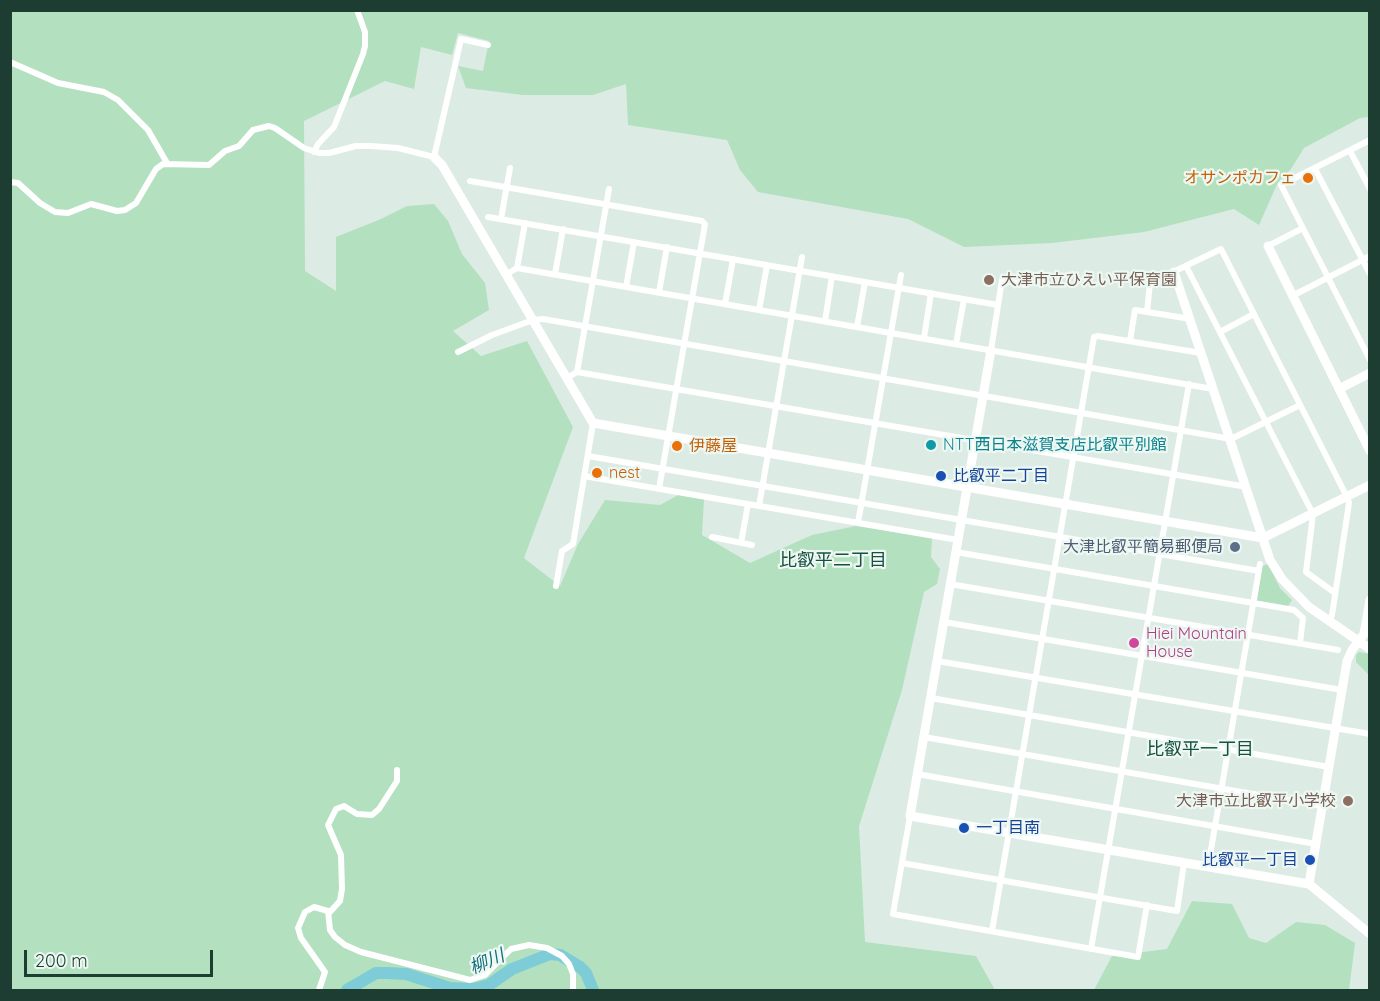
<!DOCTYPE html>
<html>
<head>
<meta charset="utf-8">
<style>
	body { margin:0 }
	#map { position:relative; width:1380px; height:1001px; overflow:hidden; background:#ddebe5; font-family:Quicksand,sans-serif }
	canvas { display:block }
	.frame { position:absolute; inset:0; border:12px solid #1d3d33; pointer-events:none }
	.scale { position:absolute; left:24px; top:950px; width:189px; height:27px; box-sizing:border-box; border:3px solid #1d3d33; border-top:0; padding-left:8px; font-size:18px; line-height:21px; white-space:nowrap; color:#1d3d33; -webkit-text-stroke:4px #eef8f3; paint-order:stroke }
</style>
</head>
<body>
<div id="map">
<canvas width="1380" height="1001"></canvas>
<div class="frame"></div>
<div class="scale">200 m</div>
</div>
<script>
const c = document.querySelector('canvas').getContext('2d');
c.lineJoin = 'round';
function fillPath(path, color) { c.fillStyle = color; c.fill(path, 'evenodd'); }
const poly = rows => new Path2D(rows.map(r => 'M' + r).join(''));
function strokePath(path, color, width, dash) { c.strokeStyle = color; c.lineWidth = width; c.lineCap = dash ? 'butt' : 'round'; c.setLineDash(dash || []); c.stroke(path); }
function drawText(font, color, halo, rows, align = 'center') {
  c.font = font + ' Quicksand,"Noto Sans JP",sans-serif'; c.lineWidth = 4.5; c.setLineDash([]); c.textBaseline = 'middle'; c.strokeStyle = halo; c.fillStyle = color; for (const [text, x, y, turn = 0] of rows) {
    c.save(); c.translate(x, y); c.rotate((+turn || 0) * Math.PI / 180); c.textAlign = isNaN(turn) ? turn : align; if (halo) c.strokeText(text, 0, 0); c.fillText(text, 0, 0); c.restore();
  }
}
fillPath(poly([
	[10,11,1369,11,1369,117,1360,118,1304,148,1291,169,1278,182,1259,225,1234,209,1144,232,1052,243,964,247,908,219,758,192,740,170,727,140,628,125,626,84,593,95,523,95,466,88,458,66,483,71,489,41,458,33,452,55,421,47,414,89,385,81,304,121,305,271,336,291,336,237,381,219,407,206,434,204,448,221,462,254,485,283,489,310,453,331,481,356,527,341,573,427,524,558,560,586,578,544,605,500,660,505,680,494,704,499,702,535,750,563,812,535,856,526,932,538,931,557,940,569,937,584,924,592,902,690,859,826,865,942,976,956,995,990,11,990],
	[1268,564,1280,588,1292,600,1288,606,1257,601,1262,566],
	[1359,652,1369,654,1369,675,1356,662,1356,655],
	[1192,901,1232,904,1249,938,1266,943,1296,922,1325,925,1355,943,1349,990,1094,990,1112,956,1167,949]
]), '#b3e0be');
strokePath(poly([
	[347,990,376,973,388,973,406,974,450,988,474,989,489,985,512,969,550,954,560,955,580,967,586,973,593,990]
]), '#7eccd8', 12);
strokePath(poly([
	[10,62,58,83,104,92,118,100,148,130,167,163],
	[1370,140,1281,185,1370,360],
	[1350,151,1370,189],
	[314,152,318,144,334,127,363,54,365,46,365,32,357,10],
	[1315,169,1370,274],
	[470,181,702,221,705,224,659,489],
	[10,182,18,183,40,203,55,212,68,213,91,204,117,211,125,210,136,203,156,169,163,164,209,165,225,151,239,146,253,130,269,126,275,128,304,148,319,153,329,153,356,146,371,146,398,148,434,157,461,39,488,45],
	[488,217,998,305],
	[501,219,510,168],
	[1268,246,1303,228],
	[1186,266,1313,514,1306,572,1335,593],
	[517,268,525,223],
	[507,274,517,268,1213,389],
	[555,274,563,229],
	[626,287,634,242],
	[659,292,667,247],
	[1292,296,1370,256],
	[725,304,733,259],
	[759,310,767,265],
	[1147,312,1150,283,1221,249,1347,497,1349,503,1332,615,1329,622],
	[825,321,832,276],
	[857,327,865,282],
	[1220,332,1254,314],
	[924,338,931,293],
	[1130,341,1135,310,1191,319],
	[956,344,964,299],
	[991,350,1002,280,1026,285],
	[458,352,492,335,533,320,543,319,1231,439,1300,405],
	[577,372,609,189],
	[567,378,577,372,1247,487],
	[588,456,1259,571],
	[584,476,958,540],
	[759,506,802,257],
	[858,523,901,275],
	[712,537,752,545],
	[741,543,748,504],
	[956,552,1294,610,1303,618,1300,643],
	[950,584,1338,650],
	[556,586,562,551,573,544,593,423],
	[944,622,1342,690],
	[937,661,1370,734],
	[931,698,1329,767],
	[924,737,1322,806],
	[917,774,1316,844],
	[910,816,893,914,1138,957,1147,905],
	[902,863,1177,911,1184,863],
	[1208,867,1260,564],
	[329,913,340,901,342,889,341,855,328,825,336,809,344,806,357,814,372,815,379,809,397,781,397,770],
	[992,931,1094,337,1098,336,1201,353],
	[1091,949,1189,384],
	[319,990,325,972,301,938,298,928,305,912,314,907,328,911,330,930,335,937,345,945,361,952,470,980,485,975,511,949,529,945,547,948,562,956,569,964,573,974,573,990]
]), '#fff', 6);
strokePath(poly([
	[434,157,442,165,593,423,1263,538,1370,485],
	[1268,246,1370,451],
	[1174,272,1270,560,1282,579,1309,607,1370,649],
	[991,350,910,816,1309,884,1370,934],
	[1339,389,1370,373],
	[1309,884,1347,661,1352,650,1364,634,1370,600]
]), '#fff', 9);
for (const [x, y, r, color] of [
	[1308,178,6,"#e8710a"],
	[989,280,6,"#8d6e63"],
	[931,445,6,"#0f9aa8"],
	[677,446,6,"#e8710a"],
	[597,473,6,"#e8710a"],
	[941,476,6,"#1a4fb4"],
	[1235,547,6,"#5c6f8a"],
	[1134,643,6,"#d1479c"],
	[1348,801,6,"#8d6e63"],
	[964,828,6,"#1a4fb4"],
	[1310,860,6,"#1a4fb4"]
]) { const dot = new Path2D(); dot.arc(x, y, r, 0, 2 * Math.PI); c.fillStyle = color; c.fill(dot); strokePath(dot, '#eef8f3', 2); }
drawText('16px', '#c56008', '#eef8f3', [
	["オサンポカフェ",1296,178,"right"],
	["伊藤屋",689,446],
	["nest",609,473]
], 'left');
drawText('16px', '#785e54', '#eef8f3', [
	["大津市立ひえい平保育園",1001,280],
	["大津市立比叡平小学校",1336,801,"right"]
], 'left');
drawText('16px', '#0d838f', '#eef8f3', [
	["NTT西日本滋賀支店比叡平別館",943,445]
], 'left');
drawText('16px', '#164399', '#eef8f3', [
	["比叡平二丁目",953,476],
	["一丁目南",976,828],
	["比叡平一丁目",1298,860,"right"]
], 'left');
drawText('16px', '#4e5e75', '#eef8f3', [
	["大津比叡平簡易郵便局",1223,547]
], 'right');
drawText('16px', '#b23c85', '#eef8f3', [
	["Hiei Mountain",1146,634],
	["House",1146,652]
], 'left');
drawText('18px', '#175141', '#eef8f3', [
	["比叡平二丁目",833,561],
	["比叡平一丁目",1200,750]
]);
drawText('italic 18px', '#11707f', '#eef8f3', [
	["柳川",487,962,-23]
]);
</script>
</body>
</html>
